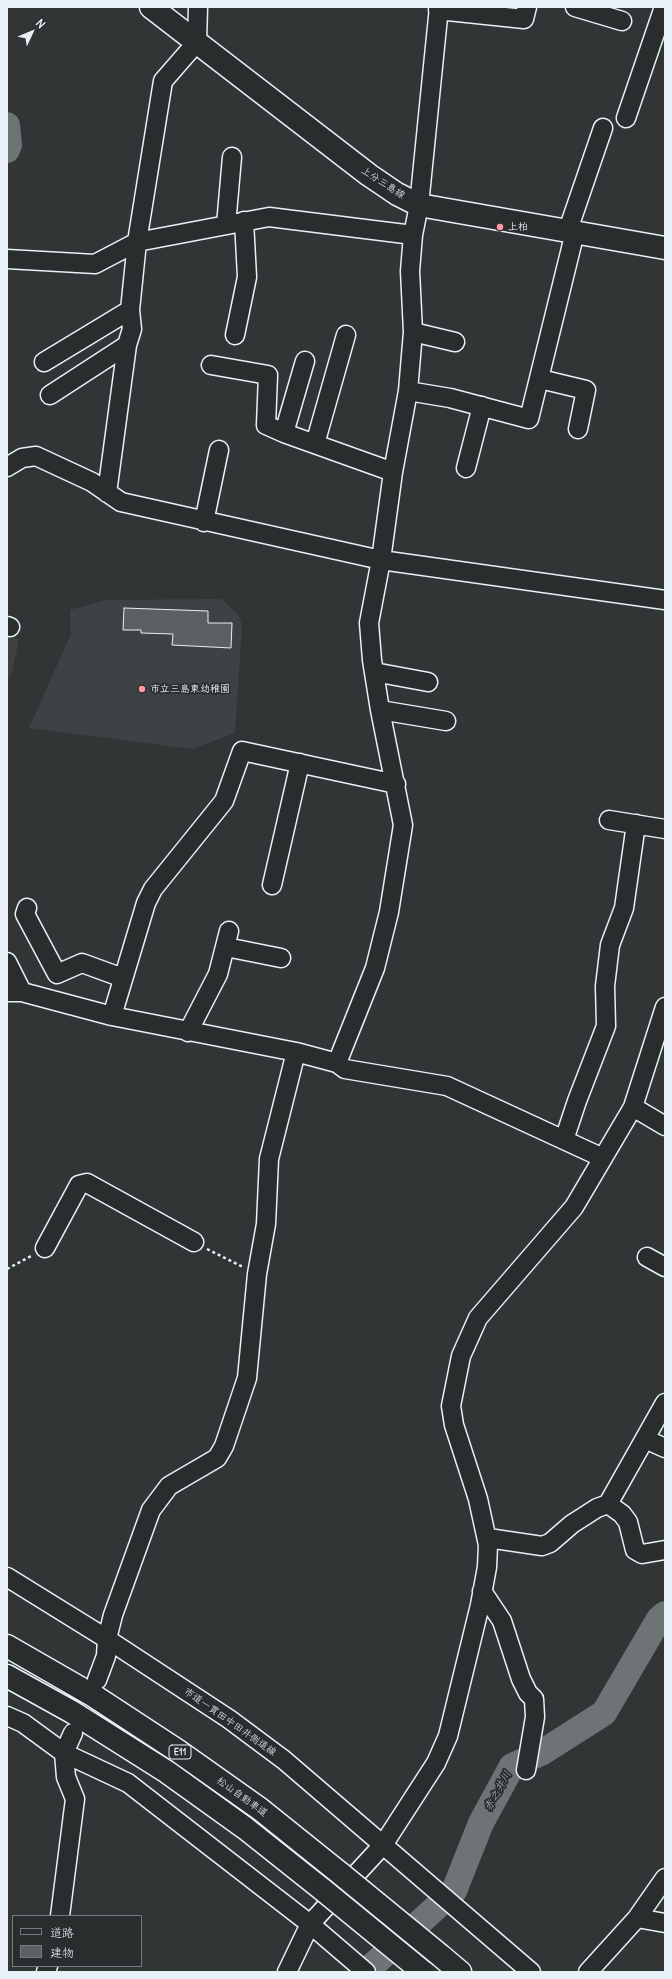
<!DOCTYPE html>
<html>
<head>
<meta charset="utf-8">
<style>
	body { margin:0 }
	#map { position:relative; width:672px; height:1979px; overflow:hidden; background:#323536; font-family:Delius,"Klee One",sans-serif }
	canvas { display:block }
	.frame { position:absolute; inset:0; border:8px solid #e8f1f8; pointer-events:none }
	.legend { position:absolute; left:12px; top:1915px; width:130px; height:52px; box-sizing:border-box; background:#2a2d2e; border:1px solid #767b7f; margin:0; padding:5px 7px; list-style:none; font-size:12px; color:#e8f1f8 }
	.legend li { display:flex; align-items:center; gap:8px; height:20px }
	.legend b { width:20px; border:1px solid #767b7f }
	.north { position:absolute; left:12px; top:12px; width:40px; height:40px; -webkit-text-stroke:3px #2a2d2e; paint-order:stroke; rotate:46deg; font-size:11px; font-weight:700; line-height:16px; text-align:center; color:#e8f1f8 }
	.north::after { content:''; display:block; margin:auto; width:14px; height:18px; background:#e8f1f8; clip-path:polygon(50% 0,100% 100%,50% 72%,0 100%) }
</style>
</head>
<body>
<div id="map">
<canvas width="672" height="1979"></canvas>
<div class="frame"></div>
<ul class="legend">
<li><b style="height:5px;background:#2a2d2e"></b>道路</li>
<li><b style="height:11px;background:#5c6063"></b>建物</li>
</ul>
<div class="north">N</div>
</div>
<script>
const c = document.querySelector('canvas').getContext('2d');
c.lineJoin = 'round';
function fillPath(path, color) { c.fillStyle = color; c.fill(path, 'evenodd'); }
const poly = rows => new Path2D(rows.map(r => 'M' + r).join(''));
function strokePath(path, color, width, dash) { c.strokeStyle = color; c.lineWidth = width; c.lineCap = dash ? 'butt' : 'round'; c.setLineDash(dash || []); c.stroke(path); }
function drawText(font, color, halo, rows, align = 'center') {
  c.font = font + ' Delius,"Klee One",sans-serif'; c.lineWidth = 3.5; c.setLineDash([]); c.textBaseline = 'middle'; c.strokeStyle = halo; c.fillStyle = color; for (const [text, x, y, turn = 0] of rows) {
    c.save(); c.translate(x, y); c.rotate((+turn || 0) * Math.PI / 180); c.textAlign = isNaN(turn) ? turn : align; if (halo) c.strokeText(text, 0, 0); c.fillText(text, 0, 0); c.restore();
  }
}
fillPath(poly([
	[221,599,238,614,242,625,235,733,192,749,29,728,71,634,70,610,105,600],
	[7,638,19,639,12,673,7,680]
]), '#3f4244');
strokePath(poly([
	[7,125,9,145,7,150],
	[368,1972,373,1965,454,1891,481,1823,512,1766,541,1753,604,1713,659,1619,665,1614]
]), '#6e7376', 26);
const building = poly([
	[124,608,208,611,208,623,232,623,231,648,172,645,173,634,141,633,141,630,123,630,124,608]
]);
fillPath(building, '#5c6063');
strokePath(building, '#e8f1f8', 1);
const minor = poly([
	[575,7,622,21],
	[438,10,524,19,527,7],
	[626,118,664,7],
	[226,225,232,157],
	[568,230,603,128],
	[7,259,95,264,137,242,269,217,413,235],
	[413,332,455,342],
	[235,335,247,277,244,221],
	[305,361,284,433,393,472],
	[44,362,130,310],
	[211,365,268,375,266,425,284,433],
	[540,379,586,390,578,429],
	[408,391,450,398,529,419,575,232],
	[50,395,127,345],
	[315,444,346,335],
	[7,467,22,458,36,456,92,482,121,502,381,560,665,600],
	[466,468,482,406],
	[107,493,127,345,132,329,130,310,137,242,163,81,197,42,198,7],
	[204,522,219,450],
	[7,626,10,627],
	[374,672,428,682],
	[380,710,446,721],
	[609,820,665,829],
	[272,885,300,763],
	[27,908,25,914,57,974,82,963,123,978],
	[226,947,281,958],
	[7,962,22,992],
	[7,992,22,992,112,1016,296,1052],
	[112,1016,146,903,153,889,224,801,242,751,396,784],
	[188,1032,218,974,229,931],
	[337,1063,375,968,389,912,403,825,380,710,372,660,369,623,381,560,393,472,408,391,413,332,410,271,413,235,419,205,439,7],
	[633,1107,665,1126],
	[564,1140,577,1101,606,1026,605,986,610,945,624,908,636,824],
	[45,1248,79,1185,87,1183,194,1242],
	[647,1257,665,1267],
	[645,1439,665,1448],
	[608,1504,622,1514,628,1522,635,1550,642,1554,665,1550],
	[488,1538,542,1546,550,1543,572,1524,597,1508,608,1504,665,1403],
	[7,1577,107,1639,229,1719,284,1760,531,1972],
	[482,1591,502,1621,521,1679,528,1693,534,1699,535,1717,526,1770],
	[97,1680,106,1656,107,1639,113,1615,151,1510,169,1486,217,1458,224,1446,247,1378,257,1274,266,1224,269,1159,296,1052,337,1063,345,1069,447,1086,603,1158],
	[7,1716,23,1723,64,1753,128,1783,310,1924,366,1972],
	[60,1916,75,1799,66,1777,64,1753,73,1733],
	[637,1918,665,1923],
	[46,1972,48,1966],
	[287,1972,310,1924,383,1845,436,1763,448,1736,480,1605,487,1567,488,1545,478,1499,454,1425,451,1406,461,1356,478,1318,574,1207,633,1107,665,1007],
	[588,1972,637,1918,665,1878]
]);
const major = poly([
	[151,7,369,175,397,194,419,205,665,248]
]);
const highway = poly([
	[7,1646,94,1696,178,1751,260,1809,341,1874],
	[7,1676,72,1712,167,1772,245,1828,323,1890],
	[441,1956,460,1972]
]);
strokePath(minor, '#e8f1f8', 21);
strokePath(major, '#e8f1f8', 25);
strokePath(highway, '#e8f1f8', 25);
strokePath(poly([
	[207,1249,243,1267],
	[7,1269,33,1255]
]), '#e8f1f8', 2.5, [3, 3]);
strokePath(minor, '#2a2d2e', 18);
strokePath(major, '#2a2d2e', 22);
strokePath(highway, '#2a2d2e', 22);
const highwayBridge = poly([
	[341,1874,441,1956],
	[323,1890,423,1972]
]);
strokePath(highwayBridge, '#e8f1f8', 25, []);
strokePath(highwayBridge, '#2a2d2e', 22);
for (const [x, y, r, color] of [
	[500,227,4,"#ff9aa2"],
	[142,689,4,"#ff9aa2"]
]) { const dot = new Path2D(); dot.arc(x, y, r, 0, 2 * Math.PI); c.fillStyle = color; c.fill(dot); strokePath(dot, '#2a2d2e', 1.5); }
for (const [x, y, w] of [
	[180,1752,22]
]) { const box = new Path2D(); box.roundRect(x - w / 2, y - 7, w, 14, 3); c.fillStyle = '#2a2d2e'; c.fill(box); strokePath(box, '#e8f1f8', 1); }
drawText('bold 9px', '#e8f1f8', null, [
	["E11",180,1752]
]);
drawText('10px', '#e8f1f8', '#2a2d2e', [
	["上分三島線",383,183,33],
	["市道一貫田中田井側道線",230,1722,35],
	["松山自動車道",242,1797,36]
]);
drawText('bold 10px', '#e8f1f8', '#2a2d2e', [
	["上柏",508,227],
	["市立三島東幼稚園",150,689]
], 'left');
drawText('italic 11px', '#b1b8be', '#2a2d2e', [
	["赤之井川",498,1791,-61]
]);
</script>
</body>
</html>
